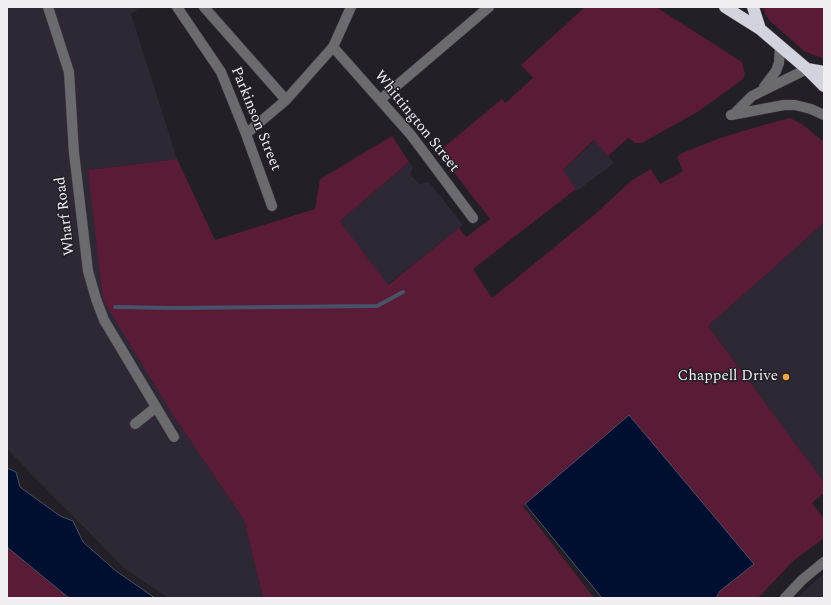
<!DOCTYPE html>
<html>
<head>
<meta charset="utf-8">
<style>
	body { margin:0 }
	#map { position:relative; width:831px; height:605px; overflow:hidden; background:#221f26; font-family:Spectral,serif }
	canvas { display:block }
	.frame { position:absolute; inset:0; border:8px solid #f1eff4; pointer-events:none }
</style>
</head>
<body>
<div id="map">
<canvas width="831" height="605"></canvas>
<div class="frame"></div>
</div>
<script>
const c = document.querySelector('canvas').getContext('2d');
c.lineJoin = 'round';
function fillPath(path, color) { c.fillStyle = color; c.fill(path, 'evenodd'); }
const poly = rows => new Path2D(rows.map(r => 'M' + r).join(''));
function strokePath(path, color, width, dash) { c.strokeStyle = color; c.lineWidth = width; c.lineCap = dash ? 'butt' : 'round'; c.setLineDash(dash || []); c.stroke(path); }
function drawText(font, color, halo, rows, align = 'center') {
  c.font = font + ' Spectral,serif'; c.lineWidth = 3; c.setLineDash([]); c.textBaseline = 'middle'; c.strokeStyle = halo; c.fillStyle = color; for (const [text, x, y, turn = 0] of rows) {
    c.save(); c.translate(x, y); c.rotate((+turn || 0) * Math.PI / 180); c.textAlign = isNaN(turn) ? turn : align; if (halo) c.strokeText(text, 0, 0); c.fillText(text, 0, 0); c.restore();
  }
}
fillPath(poly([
	[7,7,143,7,131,14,177,159,88,170,175,418,244,520,263,598,168,598,125,569,7,449],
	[595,140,614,163,577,191,563,170],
	[409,162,413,167,410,174,419,184,429,182,463,225,387,285,340,221],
	[824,223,824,482,708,326],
	[824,573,824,598,797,598]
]), '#2e2834');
fillPath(poly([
	[585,7,656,7,742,62,745,74,743,79,699,111,642,143,635,143,628,138,608,156,594,140,563,170,576,189,473,269,492,298,594,215,631,181,651,169,660,184,683,171,677,157,680,154,720,138,767,124,790,118,802,124,824,142,824,223,708,326,824,482,824,493,812,503,824,518,824,538,793,561,758,598,716,598,720,591,754,564,629,415,523,506,594,598,263,598,244,520,175,418,103,300,88,170,177,159,215,240,315,209,320,179,392,136,409,162,340,221,388,285,459,228,466,237,490,219,438,152,502,99,505,103,533,78,521,65],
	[763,7,824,7,824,59,804,51,770,21,765,14],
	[7,547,38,573,69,598,7,598]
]), '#591b36');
const water = poly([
	[629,415,754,564,720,591,716,598,602,598,525,504,629,415],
	[7,468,16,472,20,487,60,516,73,521,83,542,116,571,155,598,69,598,7,547,7,468]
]);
fillPath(water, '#000e2f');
strokePath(water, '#48526a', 1);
strokePath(poly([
	[115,307,174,308,377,306,403,292]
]), '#48526a', 4);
const street = poly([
	[48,7,69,72,74,153,88,271,96,299,104,320,174,437],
	[177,7,221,72,246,134,272,206],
	[204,7,286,100],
	[333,47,411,135,473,218],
	[764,87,776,71,779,63,780,46],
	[381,99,489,7],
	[735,113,752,96,807,69],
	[731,115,784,105,795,105,811,109,824,115],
	[246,134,286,100,333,47,351,7],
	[135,424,155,408],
	[785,598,802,580,824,562]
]);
const highway = poly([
	[725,7,760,29],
	[753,7,760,29,807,69,824,72],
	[807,69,824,86]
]);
strokePath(street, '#3f3c43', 11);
strokePath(highway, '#3f3c43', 13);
strokePath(street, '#6a6a6f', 10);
strokePath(highway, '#d3d3de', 12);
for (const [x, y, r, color] of [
	[786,377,4,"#f0a63e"]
]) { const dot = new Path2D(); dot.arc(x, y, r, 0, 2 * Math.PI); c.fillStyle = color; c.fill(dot); strokePath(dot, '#221f26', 1.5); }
drawText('15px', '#f1eff4', '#221f26', [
	["Parkinson Street",255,119,68],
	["Whittington Street",416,122,51],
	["Wharf Road",66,216,-97]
]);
drawText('15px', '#f1eff4', '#221f26', [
	["Chappell Drive",778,377]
], 'right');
</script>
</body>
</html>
